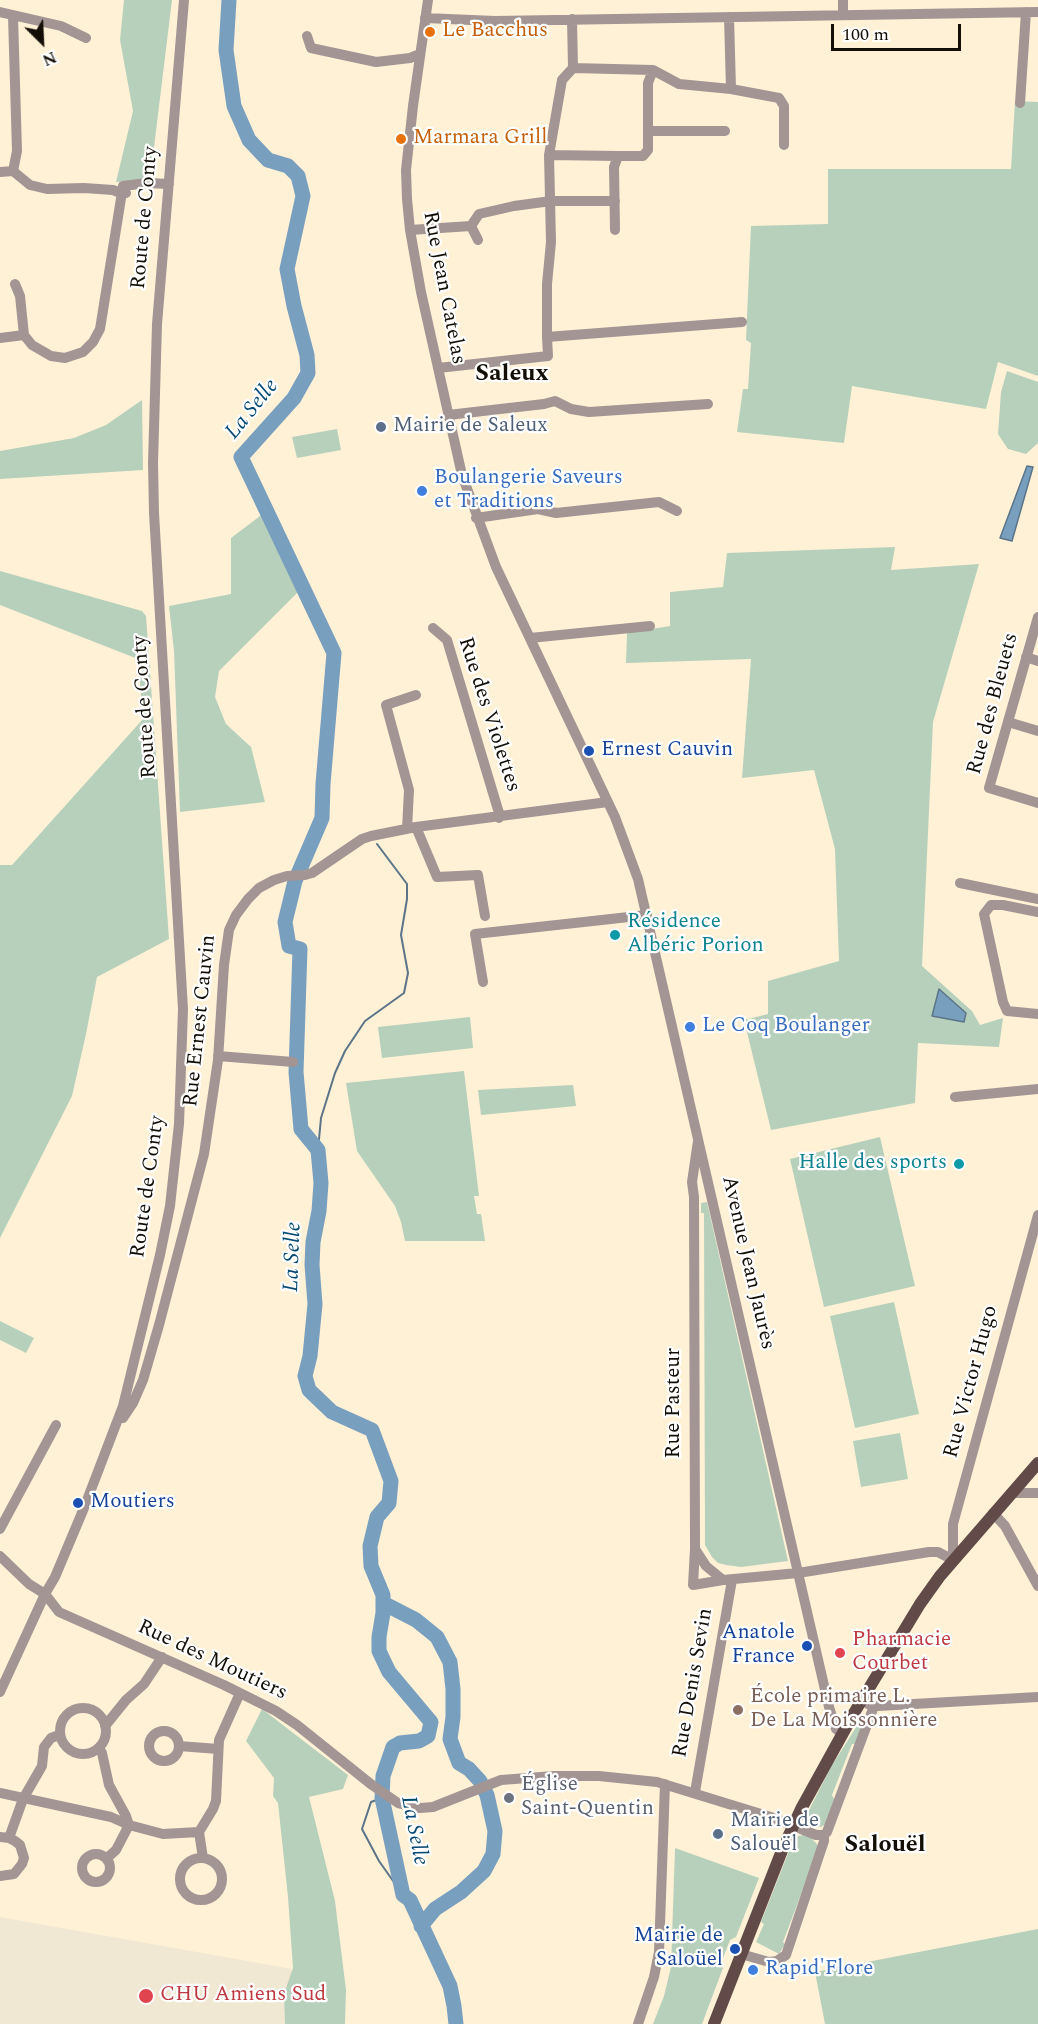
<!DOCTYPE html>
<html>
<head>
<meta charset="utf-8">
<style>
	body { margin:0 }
	#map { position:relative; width:1038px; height:2024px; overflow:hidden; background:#fff1d6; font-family:Spectral,serif }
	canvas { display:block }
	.north { position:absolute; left:12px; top:12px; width:60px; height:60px; -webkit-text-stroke:4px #fff; paint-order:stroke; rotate:156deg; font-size:16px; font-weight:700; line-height:24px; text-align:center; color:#140f06 }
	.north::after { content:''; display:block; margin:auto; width:21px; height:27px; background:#140f06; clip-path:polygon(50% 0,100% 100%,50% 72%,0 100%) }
	.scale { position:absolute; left:831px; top:24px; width:130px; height:27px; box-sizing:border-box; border:3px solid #140f06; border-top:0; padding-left:8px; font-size:18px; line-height:21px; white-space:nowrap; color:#140f06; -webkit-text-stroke:4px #fff; paint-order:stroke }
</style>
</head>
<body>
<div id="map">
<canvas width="1038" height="2024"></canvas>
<div class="north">N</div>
<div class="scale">100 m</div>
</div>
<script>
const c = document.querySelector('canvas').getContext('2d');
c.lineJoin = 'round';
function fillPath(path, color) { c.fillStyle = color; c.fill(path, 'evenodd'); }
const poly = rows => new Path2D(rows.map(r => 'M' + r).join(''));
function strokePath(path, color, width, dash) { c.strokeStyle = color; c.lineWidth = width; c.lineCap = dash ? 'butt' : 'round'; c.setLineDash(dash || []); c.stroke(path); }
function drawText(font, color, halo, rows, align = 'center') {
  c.font = font + ' Spectral,serif'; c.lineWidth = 4.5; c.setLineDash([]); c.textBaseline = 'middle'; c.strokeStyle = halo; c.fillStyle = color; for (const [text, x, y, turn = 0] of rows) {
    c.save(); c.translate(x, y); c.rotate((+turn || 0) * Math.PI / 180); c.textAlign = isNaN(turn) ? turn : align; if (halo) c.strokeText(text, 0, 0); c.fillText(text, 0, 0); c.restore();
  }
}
fillPath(poly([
	[0,1917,292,1969,292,2024,0,2024]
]), '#f0e8d3');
fillPath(poly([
	[124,0,172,0,150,180,116,182,133,111,120,40],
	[1015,101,1038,102,1038,376,998,362,986,409,852,386,844,443,737,432,743,389,748,389,751,343,746,340,751,226,828,224,828,169,1011,169],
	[1007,371,1038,382,1038,443,1026,454,1008,449,998,434,1001,392],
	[142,400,143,470,0,479,0,451,74,438,106,425],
	[337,429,341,450,297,458,292,437],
	[264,513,300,590,219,671,215,697,226,724,251,747,265,802,180,812,174,651,169,606,231,594,231,538],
	[895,547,891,570,979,564,933,722,922,966,972,1011,980,1025,1003,1018,999,1047,918,1043,915,1103,771,1130,744,1020,768,1014,768,981,839,961,835,849,814,770,742,778,751,659,626,663,627,633,670,626,670,592,723,587,727,553],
	[0,571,142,611,146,616,169,939,97,977,86,1034,72,1096,0,1238,0,865,12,865,143,719,138,659,0,605],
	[470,1017,473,1048,382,1058,378,1027],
	[464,1071,479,1196,474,1196,477,1214,481,1214,485,1241,405,1241,401,1222,395,1206,357,1151,346,1083],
	[573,1085,576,1106,481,1115,478,1090],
	[880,1137,915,1286,824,1307,790,1159],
	[707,1202,788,1561,741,1567,726,1565,718,1563,712,1557,705,1545,704,1213,701,1213,701,1203],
	[894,1302,919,1414,855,1428,830,1316],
	[0,1321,34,1338,26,1353,0,1340],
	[900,1433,908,1479,861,1487,853,1441],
	[262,1709,348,1775,343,1789,309,1797,335,1901,346,1990,345,2024,285,2024,284,1994,293,1968,288,1897,278,1803,273,1796,274,1778,246,1741],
	[860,1721,863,1724,855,1744,852,1744,832,1795,834,1799,826,1824,821,1827,808,1824,805,1818,831,1767],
	[804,1835,811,1838,817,1844,817,1852,783,1942,785,1944,779,1954,756,1942,764,1924,761,1922,793,1841,798,1836],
	[675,1848,759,1878,736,1937,730,1940,721,1963,723,1968,702,2024,653,2024,664,1996,671,1967],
	[1038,1929,1038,2024,825,2024,815,1972]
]), '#b7d0bb');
const water = poly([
	[1027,466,1033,467,1012,541,1000,538,1027,466],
	[939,989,966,1013,964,1022,932,1016,939,989]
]);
fillPath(water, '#799fbf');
strokePath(water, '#5b7488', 1.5);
strokePath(poly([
	[318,1150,321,1118,335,1073,345,1051,365,1021,404,993,408,973,401,935,407,899,407,884,377,844],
	[382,1798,371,1802,362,1829,379,1861,403,1895]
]), '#5b7488', 2);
strokePath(poly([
	[229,0,226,50,234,106,249,140,268,160,288,166,298,176,303,196,287,269,294,306,307,355,308,373,294,398,241,457,334,653,323,784,322,818,295,881,285,922,289,946,300,949,296,1072,301,1129,318,1150,321,1183,319,1211,313,1242,312,1265,315,1304,310,1356,305,1376,309,1390,332,1412,372,1430,391,1481,389,1503,377,1517,370,1546,371,1566,383,1595,383,1613,379,1637,379,1651,389,1672,431,1722,428,1736,419,1741,400,1743,393,1747,383,1776,382,1798,403,1895,410,1900,450,1986,454,2006,456,2024],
	[383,1603,416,1620,437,1637,450,1662,453,1689,453,1717,450,1739,459,1763,469,1769,480,1781,487,1795,495,1831,493,1854,484,1871,461,1892,435,1909,421,1926]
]), '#799fbf', 15);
strokePath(poly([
	[428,0,413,106,406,170,407,199,410,230,421,292,462,475,496,567,615,817,638,879,829,1707,836,1729,842,1734],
	[0,12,61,26,86,38],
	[843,15,843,0],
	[729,17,731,89],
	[425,18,495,21,1038,12],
	[572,19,573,68],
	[307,36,311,48,376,62,410,58,420,54],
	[653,70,679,84,731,89,779,98,784,106,784,145],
	[1020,103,1026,12],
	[649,131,725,131],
	[549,155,618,156],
	[13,171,17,151,13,16],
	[13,171,30,185,47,189,84,188,113,190,123,194,126,193],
	[0,172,13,171],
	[410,230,471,226],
	[478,240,471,226,479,214,514,206,551,201,615,201],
	[15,284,20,296,24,335,32,345,51,356,65,358,83,352,93,342,100,329,123,186,147,183,169,184],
	[547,337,547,284,551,242,549,155,562,80,573,68,653,70,648,83,648,150,643,156,618,156,614,167,615,230],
	[0,338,24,335],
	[438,368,548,356,547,337,742,322],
	[448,415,544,404,555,401,571,409,589,412,708,404],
	[476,518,538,509,556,513,659,502,677,511],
	[1038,617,989,788,1038,803],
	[433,628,447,640,499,813,499,818],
	[530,638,650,626],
	[1026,657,1038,661],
	[1008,722,1038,731],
	[416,827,437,877,478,875,485,916],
	[407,829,409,790,386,705,416,695],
	[960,883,1038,899],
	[1038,912,1003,905,991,905,984,914,1003,1002,1007,1011,1038,1014],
	[483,982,475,934,647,915],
	[218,1056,293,1062],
	[955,1097,1038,1089],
	[698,1141,692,1182,694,1197,695,1549,706,1566,723,1580,798,1573,929,1552,938,1552,953,1560,953,1524,1038,1215],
	[123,1418,133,1403,143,1380,159,1325,204,1154,218,1060,224,965,229,930,236,915,248,899,259,888,274,880,287,876,305,875,312,873,362,839,371,836,416,827,608,802],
	[1011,1493,1038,1493],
	[993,1513,1005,1526,1038,1586],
	[0,1529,56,1425],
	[695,1549,693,1585,723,1580],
	[0,1556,29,1584,45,1594,59,1612,224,1685,276,1711,297,1725,372,1785,398,1803,420,1808,433,1807,501,1780,554,1776,599,1776,657,1782,774,1818,816,1835,824,1835],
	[0,1692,45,1594,55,1577,84,1508,123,1406,160,1255,170,1206,179,1124,183,1009,154,513,153,463,157,324,184,0],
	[868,1704,878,1706,1038,1697],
	'60 1731a23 23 0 1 1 46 0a23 23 0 1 1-46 0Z',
	[105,1726,126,1700,144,1684,162,1657],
	'149 1746a15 15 0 1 1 30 0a15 15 0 1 1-30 0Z',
	[179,1746,218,1749],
	[99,1748,102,1753,109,1785,126,1816,129,1825,116,1850,107,1858],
	[695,1792,732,1580],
	[0,1793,111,1817,129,1825,163,1834,199,1832,213,1809,216,1801,219,1740,240,1693],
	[199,1832,203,1858],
	[0,1837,9,1838,15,1841,20,1845,24,1858,22,1864,14,1874,0,1876],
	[9,1838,23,1799,42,1766,44,1747,51,1738,59,1735],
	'82 1868a14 14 0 1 1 28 0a14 14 0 1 1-28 0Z',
	'180 1879a21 21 0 1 1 42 0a21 21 0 1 1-42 0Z',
	[741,1954,769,1962,777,1961,786,1955,824,1841,824,1835,827,1832,874,1706],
	[638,2024,654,1977,659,1952,665,1784]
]), '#a39593', 10);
strokePath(poly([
	[714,2024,783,1848,801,1809,854,1713,920,1604,940,1576,1038,1463]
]), '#614a47', 12);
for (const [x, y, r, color] of [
	[430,32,6,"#e8710a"],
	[401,139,6,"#e8710a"],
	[381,427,6,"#5c6f8a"],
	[422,491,6,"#3f7fe0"],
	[589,751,6,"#1a4fb4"],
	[615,935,6,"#0f9aa8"],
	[690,1027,6,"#3f7fe0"],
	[959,1164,6,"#0f9aa8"],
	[78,1503,6,"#1a4fb4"],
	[807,1646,6,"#1a4fb4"],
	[840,1653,6,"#e0444e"],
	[738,1710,6,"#8d6e63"],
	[509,1798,6,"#6b7280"],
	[718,1834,6,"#5c6f8a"],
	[735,1949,6,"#1a4fb4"],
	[753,1970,6,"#3f7fe0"],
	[146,1996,8,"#e0444e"]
]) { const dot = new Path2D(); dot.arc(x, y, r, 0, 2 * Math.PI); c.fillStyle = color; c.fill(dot); strokePath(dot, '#fff', 2); }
drawText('21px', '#c56008', '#fff', [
	["Le Bacchus",442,32],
	["Marmara Grill",413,139]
], 'left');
drawText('21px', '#140f06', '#fff', [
	["Route de Conty",146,218,-85],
	["Rue Jean Catelas",443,288,79],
	["Rue des Bleuets",994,704,-75],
	["Route de Conty",146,707,-94],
	["Rue des Violettes",488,715,72],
	["Rue Ernest Cauvin",201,1021,-84],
	["Route de Conty",149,1187,-82],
	["Avenue Jean Jaurès",747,1263,77],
	["Rue Victor Hugo",972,1382,-75],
	["Rue Pasteur",675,1403,-90],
	["Rue des Moutiers",212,1661,25],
	["Rue Denis Sevin",694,1683,-80]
]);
drawText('21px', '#4e5e75', '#fff', [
	["Mairie de Saleux",393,427],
	["Mairie de",730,1822],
	["Salouël",730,1846]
], 'left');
drawText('21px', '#366cbe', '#fff', [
	["Boulangerie Saveurs",434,479],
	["et Traditions",434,503],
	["Le Coq Boulanger",702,1027],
	["Rapid'Flore",765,1970]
], 'left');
drawText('21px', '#164399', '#fff', [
	["Ernest Cauvin",601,751],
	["Moutiers",90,1503],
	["Anatole",795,1634,"right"],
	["France",795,1658,"right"],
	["Mairie de",723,1937,"right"],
	["Saloüel",723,1961,"right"]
], 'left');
drawText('21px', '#0d838f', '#fff', [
	["Résidence",627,923],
	["Albéric Porion",627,947],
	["Halle des sports",947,1164,"right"]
], 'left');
drawText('21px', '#be3a42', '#fff', [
	["Pharmacie",852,1641],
	["Courbet",852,1665],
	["CHU Amiens Sud",160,1996]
], 'left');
drawText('21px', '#785e54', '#fff', [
	["École primaire L.",750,1698],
	["De La Moissonnière",750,1722]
], 'left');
drawText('21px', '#5b616d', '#fff', [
	["Église",521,1786],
	["Saint-Quentin",521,1810]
], 'left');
drawText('italic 22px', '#054973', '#fff', [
	["La Selle",253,410,-51],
	["La Selle",294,1257,-88],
	["La Selle",413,1831,79]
]);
drawText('bold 24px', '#140f06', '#fff', [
	["Saleux",512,375],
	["Salouël",885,1846]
]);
</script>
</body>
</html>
